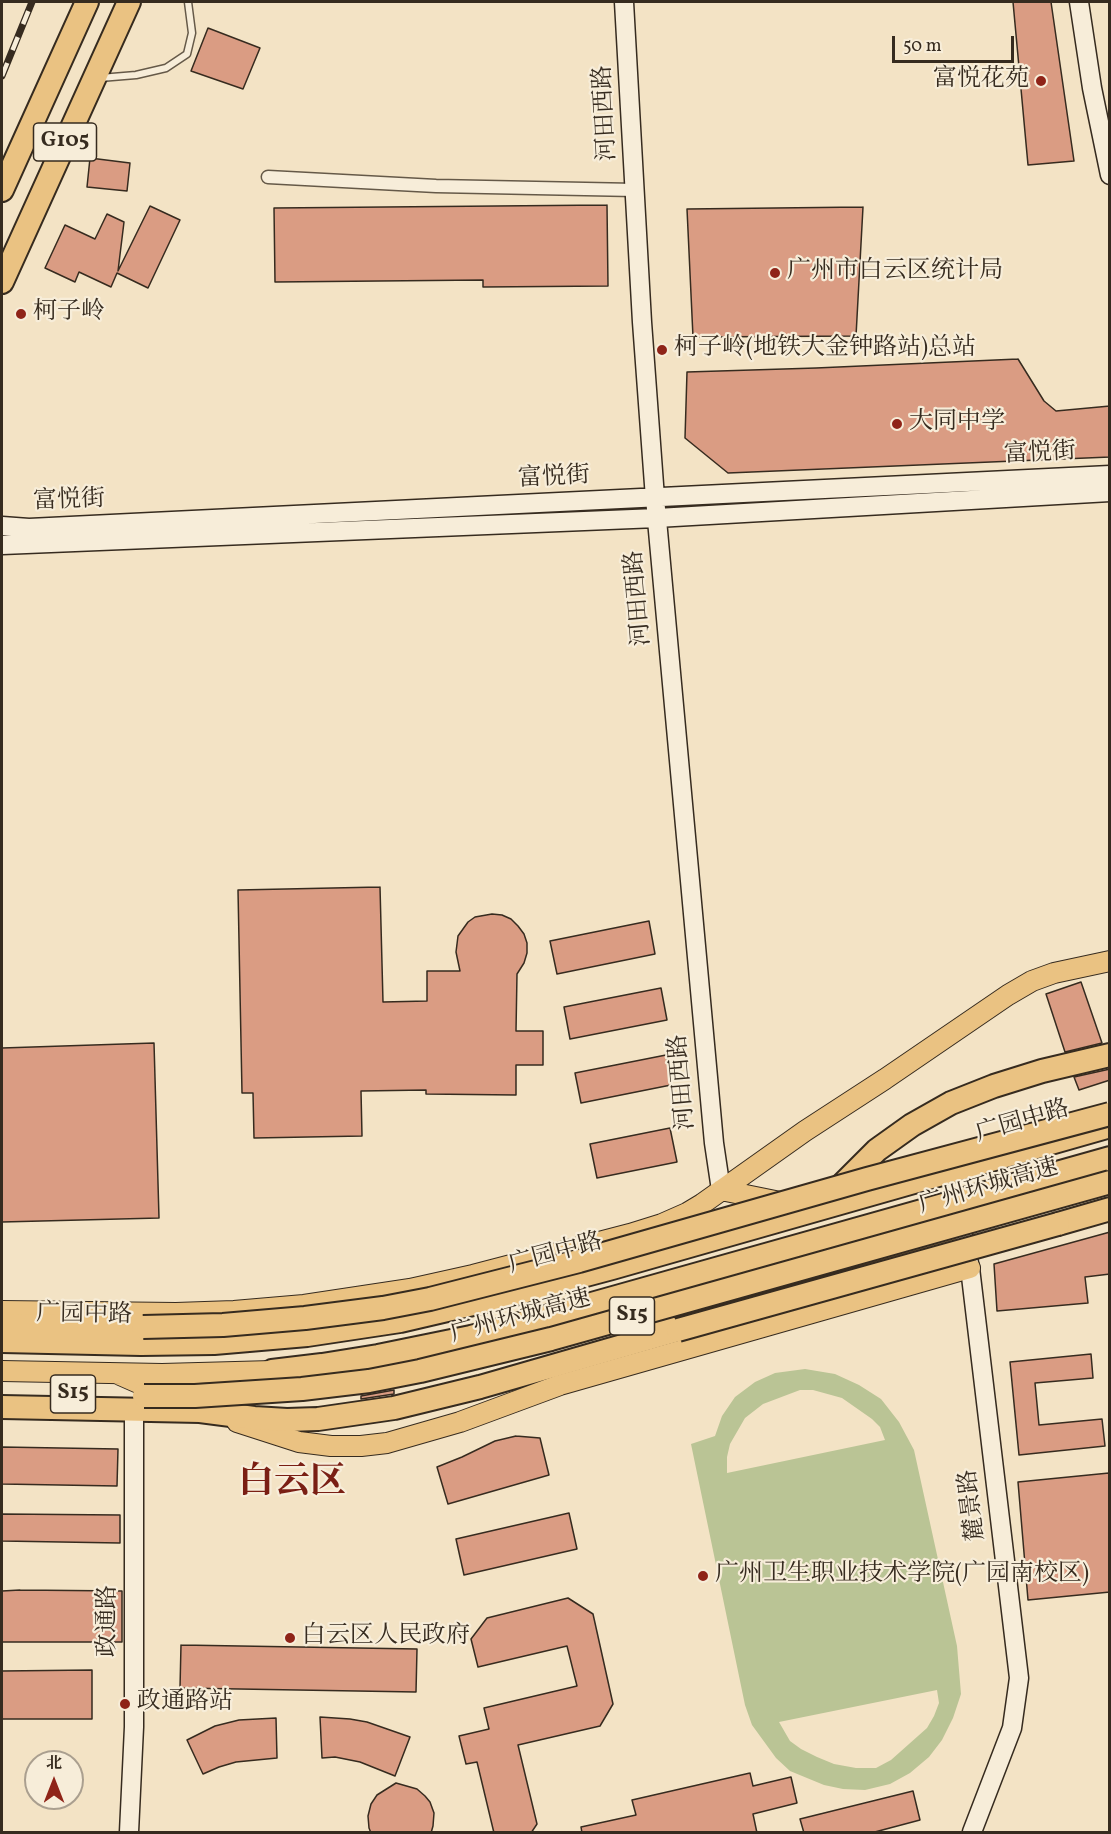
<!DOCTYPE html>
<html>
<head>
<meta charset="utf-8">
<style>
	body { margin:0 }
	#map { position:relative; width:1111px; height:1834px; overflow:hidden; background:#f3e3c5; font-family:Vollkorn,"Noto Serif SC",serif }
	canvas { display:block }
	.frame { position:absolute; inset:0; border:3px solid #362b1f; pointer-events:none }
	.north { position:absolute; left:24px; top:1750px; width:60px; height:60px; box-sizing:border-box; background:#f7edd9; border:2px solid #aa9f8f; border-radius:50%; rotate:0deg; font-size:16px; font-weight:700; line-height:24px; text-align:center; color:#362b1f }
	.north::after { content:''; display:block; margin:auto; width:21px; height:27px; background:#8f2418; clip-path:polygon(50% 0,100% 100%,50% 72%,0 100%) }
	.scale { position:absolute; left:892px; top:36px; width:122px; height:27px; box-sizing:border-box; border:3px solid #362b1f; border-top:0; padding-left:8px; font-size:18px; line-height:21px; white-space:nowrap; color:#362b1f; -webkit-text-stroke:4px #f7edd9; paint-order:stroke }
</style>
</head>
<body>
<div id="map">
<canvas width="1111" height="1834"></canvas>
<div class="frame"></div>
<div class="north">北</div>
<div class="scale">50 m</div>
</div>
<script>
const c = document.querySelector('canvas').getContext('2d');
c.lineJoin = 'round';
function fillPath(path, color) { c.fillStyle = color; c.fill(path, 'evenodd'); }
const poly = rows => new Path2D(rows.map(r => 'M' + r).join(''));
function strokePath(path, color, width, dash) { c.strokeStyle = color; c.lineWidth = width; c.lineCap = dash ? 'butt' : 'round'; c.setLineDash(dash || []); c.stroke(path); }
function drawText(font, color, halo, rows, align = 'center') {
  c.font = font + ' Vollkorn,"Noto Serif SC",serif'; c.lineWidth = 4.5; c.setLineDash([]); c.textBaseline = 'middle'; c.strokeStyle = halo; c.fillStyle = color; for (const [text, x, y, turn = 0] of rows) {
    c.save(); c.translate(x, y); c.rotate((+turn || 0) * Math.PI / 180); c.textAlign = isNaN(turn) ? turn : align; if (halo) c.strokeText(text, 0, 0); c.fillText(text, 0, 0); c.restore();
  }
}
fillPath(poly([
	[805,1369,835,1374,859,1385,881,1399,899,1422,914,1450,957,1646,961,1694,953,1718,942,1740,929,1757,910,1773,890,1784,865,1790,843,1789,824,1785,790,1771,776,1758,752,1725,745,1705,691,1444,715,1436,722,1416,735,1397,755,1382,775,1373],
	[800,1390,813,1390,842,1398,872,1419,880,1427,885,1440,727,1473,727,1457,730,1444,745,1418,763,1404],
	[937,1690,939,1703,934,1716,927,1728,891,1760,876,1768,856,1768,834,1764,817,1757,801,1749,790,1741,779,1722]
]), '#bac495');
const building = poly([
	[1013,2,1051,2,1074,161,1028,165,1013,2],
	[208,28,260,48,243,89,191,71,208,28],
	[90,158,130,163,127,191,87,187,90,158],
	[607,205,608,286,483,287,483,280,275,282,274,208,607,205],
	[150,206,180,220,148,288,117,273,111,287,79,272,75,282,45,268,65,225,95,239,107,214,124,222,118,271,150,206],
	[863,207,856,336,693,337,687,209,863,207],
	[1018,359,1044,401,1056,411,1110,406,1110,457,728,473,685,438,687,372,816,368,1018,359],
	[380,887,383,1002,427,1001,427,971,460,971,456,952,458,936,468,922,475,917,492,914,502,915,511,919,518,926,524,934,527,943,527,953,524,963,517,974,516,1031,543,1031,543,1065,516,1065,516,1095,426,1094,426,1090,361,1091,362,1136,254,1138,253,1093,242,1093,238,890,380,887],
	[649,921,655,954,557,974,550,941,649,921],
	[1081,982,1102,1043,1065,1052,1046,994,1081,982],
	[661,988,667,1020,570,1039,564,1007,661,988],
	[154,1043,159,1218,2,1222,2,1048,154,1043],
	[666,1055,671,1085,581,1103,575,1073,666,1055],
	[1110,1069,1110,1080,1079,1090,1074,1077,1110,1069],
	[670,1128,677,1162,597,1178,590,1144,670,1128],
	[1110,1232,1110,1274,1085,1277,1088,1303,997,1311,994,1264,1110,1232],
	[1091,1354,1093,1378,1035,1383,1039,1425,1102,1419,1105,1446,1019,1455,1010,1362,1091,1354],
	[394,1390,394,1394,361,1399,361,1396,394,1390],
	[516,1436,540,1438,549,1475,448,1504,437,1467,462,1457,495,1441,516,1436],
	[2,1447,118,1449,117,1486,2,1484,2,1447],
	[1109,1473,1110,1592,1028,1600,1018,1482,1109,1473],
	[569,1513,577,1549,464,1575,456,1539,569,1513],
	[2,1514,120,1515,120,1543,2,1541,2,1514],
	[20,1590,122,1591,122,1642,2,1642,2,1591,20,1590],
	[568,1598,593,1614,613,1704,600,1726,518,1745,537,1824,531,1833,494,1833,477,1762,466,1764,459,1736,489,1729,484,1708,577,1686,567,1646,478,1667,471,1639,487,1618,568,1598],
	[181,1645,417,1649,416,1692,180,1688,181,1645],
	[92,1670,92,1719,2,1719,2,1671,92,1670],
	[320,1717,350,1719,367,1722,410,1737,395,1776,360,1762,335,1757,322,1758,320,1717],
	[276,1718,277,1758,236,1762,219,1767,203,1774,187,1740,215,1726,239,1720,276,1718],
	[750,1773,753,1786,791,1777,797,1803,753,1814,757,1833,582,1833,581,1827,636,1815,632,1800,750,1773],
	[396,1783,417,1789,425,1796,430,1802,434,1813,433,1826,431,1833,371,1833,369,1828,368,1816,371,1804,377,1795,396,1783],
	[913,1791,920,1820,871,1833,804,1833,800,1819,913,1791]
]);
fillPath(building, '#da9c83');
strokePath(building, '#362b1f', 1.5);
const lane = poly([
	[100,78,136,75,166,68,187,54,192,33,188,2]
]);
const street = poly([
	[268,177,436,186,635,190]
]);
const secondary = poly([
	[624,2,642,322,655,498,714,1143,721,1190],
	[1079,2,1092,88,1110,175],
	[2,526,29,528,1110,475],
	[2,545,657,518,1110,492],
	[958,1212,970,1268,1019,1678,1012,1728,972,1832],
	[129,1832,134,1727,134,1410]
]);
const primary = poly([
	[721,1190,785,1203],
	[2,1311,176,1313,234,1311,304,1305,410,1289,473,1275,630,1234,662,1224,687,1213,702,1204,805,1131,885,1079,1008,995,1032,981,1054,973,1110,961],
	[628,1329,778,1288,946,1239],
	[2,1371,162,1374,272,1371],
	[118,1374,168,1396],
	[237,1422,299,1442,331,1446,361,1446,387,1443,460,1422,560,1385,970,1268]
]);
const highway = poly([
	[2,190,87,2],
	[2,282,129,2],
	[835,1192,877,1150,912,1125,951,1103,994,1086,1042,1071,1110,1055],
	[1058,1224,1110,1209],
	[2,1325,143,1327],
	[2,1341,141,1344,214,1343,307,1335,400,1321,507,1296,612,1268,1110,1126],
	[2,1407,200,1411,254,1418,287,1420,318,1419,394,1408,480,1387,678,1330],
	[200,1411,272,1371,322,1365,378,1356,471,1337,535,1320,1110,1158]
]);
strokePath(lane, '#655948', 9);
strokePath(street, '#655948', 15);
strokePath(secondary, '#362b1f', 21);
strokePath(primary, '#362b1f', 22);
strokePath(highway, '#362b1f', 26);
strokePath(lane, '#f7edd9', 6);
strokePath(street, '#f7edd9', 12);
strokePath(secondary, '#f7edd9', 18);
strokePath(primary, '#eac282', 20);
strokePath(highway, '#eac282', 22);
const rail = poly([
	[2,76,32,2]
]);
strokePath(rail, '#362b1f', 7);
strokePath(rail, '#f7edd9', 4.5, [14]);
const highwayBridge = poly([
	[143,1327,223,1325,305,1318,383,1308,430,1299,579,1261,867,1179,1110,1114],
	[678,1330,1058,1224],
	[144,1396,195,1396,302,1389,369,1381,420,1371,551,1339,1110,1182]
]);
strokePath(highwayBridge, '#362b1f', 26, []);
strokePath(highwayBridge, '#eac282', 22);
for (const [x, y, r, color] of [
	[1041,81,6,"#8f2418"],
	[775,273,6,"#8f2418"],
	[21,314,6,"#8f2418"],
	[662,350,6,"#8f2418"],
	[897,424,6,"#8f2418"],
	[703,1576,6,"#8f2418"],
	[290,1638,6,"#8f2418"],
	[125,1704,6,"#8f2418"]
]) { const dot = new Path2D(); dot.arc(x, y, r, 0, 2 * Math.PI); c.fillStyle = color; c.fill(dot); strokePath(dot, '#f7edd9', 2); }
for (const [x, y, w] of [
	[65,142,63],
	[632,1316,45],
	[73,1394,45]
]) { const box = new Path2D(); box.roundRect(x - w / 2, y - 19, w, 38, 4.5); c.fillStyle = '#f7edd9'; c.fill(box); strokePath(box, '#362b1f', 1.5); }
drawText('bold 22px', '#362b1f', null, [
	["G105",65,142],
	["S15",632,1316],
	["S15",73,1394]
]);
drawText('24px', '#362b1f', '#f7edd9', [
	["富悦花苑",1029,81,"right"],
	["广州市白云区统计局",787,273],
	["柯子岭",33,314],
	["柯子岭(地铁大金钟路站)总站",674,350],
	["大同中学",909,424],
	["广州卫生职业技术学院(广园南校区)",715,1576],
	["白云区人民政府",302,1638],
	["政通路站",137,1704]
], 'left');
drawText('24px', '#362b1f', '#f7edd9', [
	["河田西路",607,113,-93],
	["富悦街",1040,455,-3],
	["富悦街",554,479,-3],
	["富悦街",69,502,-2],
	["河田西路",640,598,-95],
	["河田西路",684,1082,-95],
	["广园中路",1023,1123,-16],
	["广州环城高速",989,1188,-16],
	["广园中路",556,1255,-15],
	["广园中路",84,1316,1],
	["广州环城高速",521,1318,-15],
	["麓景路",974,1505,-97],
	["政通路",110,1621,-90]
]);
drawText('bold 36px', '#7a1f14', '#f7edd9', [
	["白云区",292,1485]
]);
</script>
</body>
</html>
